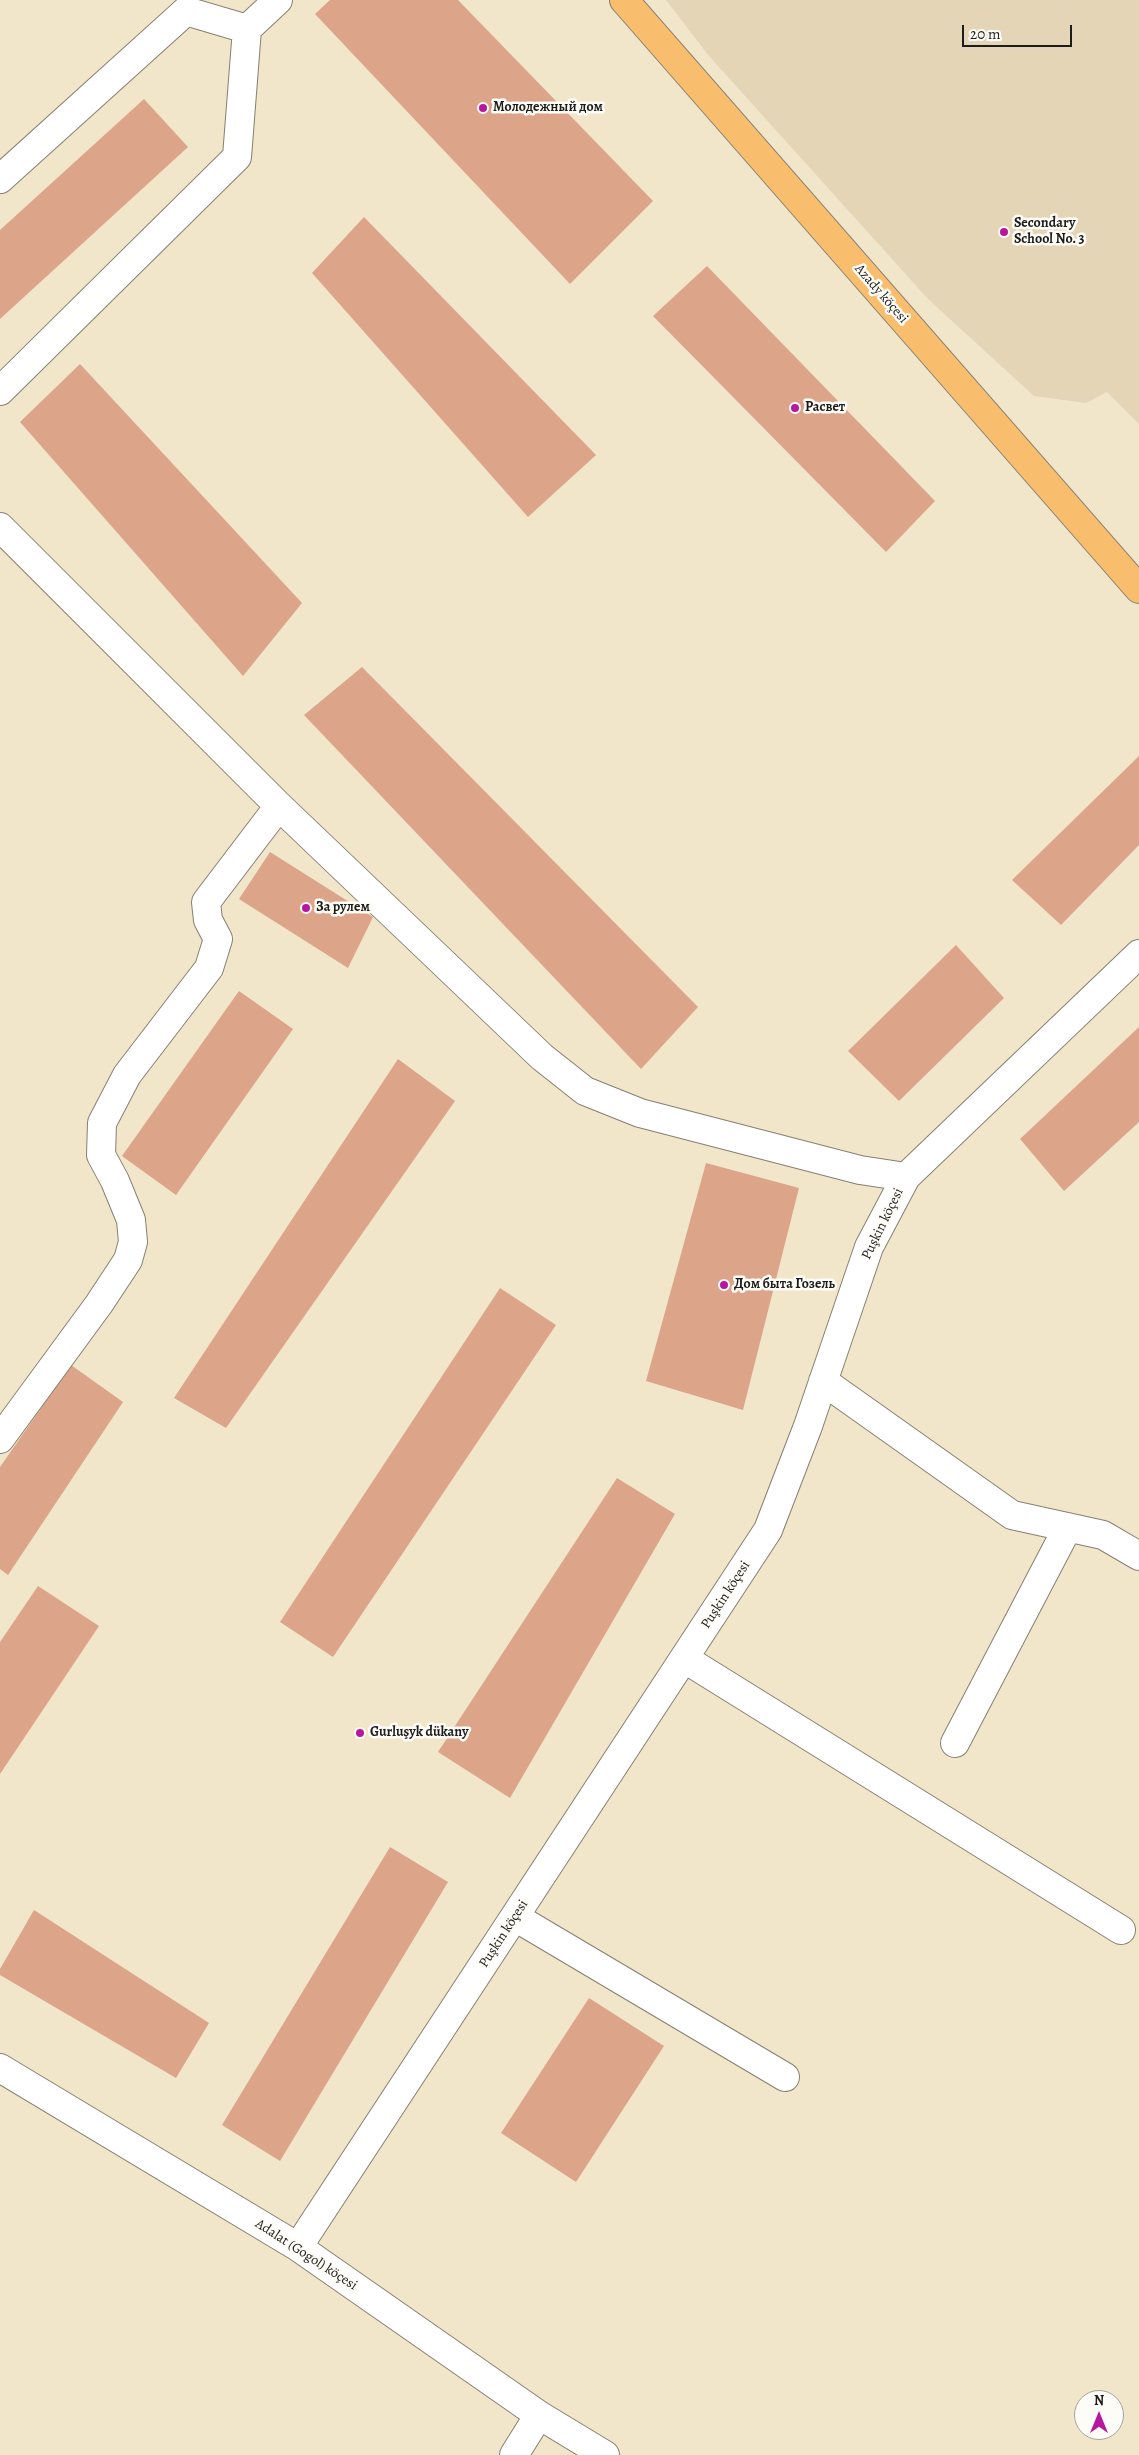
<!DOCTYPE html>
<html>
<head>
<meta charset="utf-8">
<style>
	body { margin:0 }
	#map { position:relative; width:1139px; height:2455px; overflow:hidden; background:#f1e5ca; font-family:Alegreya,serif }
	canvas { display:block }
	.north { position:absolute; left:1074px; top:2390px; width:50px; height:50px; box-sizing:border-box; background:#fdfcf7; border:1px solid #a3a29f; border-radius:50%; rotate:0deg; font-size:14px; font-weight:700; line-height:20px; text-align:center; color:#1c1c1c }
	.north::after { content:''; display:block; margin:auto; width:18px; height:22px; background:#b5179e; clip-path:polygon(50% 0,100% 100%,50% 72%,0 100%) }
	.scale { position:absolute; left:962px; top:25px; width:110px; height:22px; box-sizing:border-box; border:2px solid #1c1c1c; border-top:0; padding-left:6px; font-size:15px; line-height:18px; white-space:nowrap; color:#1c1c1c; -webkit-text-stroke:4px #fdfcf7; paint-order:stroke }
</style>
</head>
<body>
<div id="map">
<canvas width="1139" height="2455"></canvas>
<div class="north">N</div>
<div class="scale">20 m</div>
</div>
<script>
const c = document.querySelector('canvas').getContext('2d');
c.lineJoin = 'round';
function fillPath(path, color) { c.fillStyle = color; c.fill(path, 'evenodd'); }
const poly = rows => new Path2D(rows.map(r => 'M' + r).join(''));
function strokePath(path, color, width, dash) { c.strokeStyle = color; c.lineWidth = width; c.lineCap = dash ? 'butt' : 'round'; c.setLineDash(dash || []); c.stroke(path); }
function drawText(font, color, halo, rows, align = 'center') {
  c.font = font + ' Alegreya,serif'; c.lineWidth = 5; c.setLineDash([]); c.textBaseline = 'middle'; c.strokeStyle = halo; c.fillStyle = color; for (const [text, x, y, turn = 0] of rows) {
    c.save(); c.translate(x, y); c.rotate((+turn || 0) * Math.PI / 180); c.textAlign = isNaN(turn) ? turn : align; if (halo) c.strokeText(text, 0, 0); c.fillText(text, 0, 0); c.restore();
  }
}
fillPath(poly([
	[666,0,1139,0,1139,424,1107,392,1086,403,1034,396,928,299,709,56]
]), '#e4d5b7');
fillPath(poly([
	[330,0,458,0,653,201,570,284,315,14],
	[144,99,188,147,0,319,0,230],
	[364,217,596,455,528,517,312,273],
	[707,266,935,501,886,552,653,316],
	[80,364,302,603,243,676,20,422],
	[362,667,698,1007,641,1069,304,715],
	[1139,756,1139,845,1061,925,1012,880],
	[270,852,373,917,348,968,239,899],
	[956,945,1004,998,899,1101,848,1051],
	[239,991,293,1029,176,1195,122,1156],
	[1139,1027,1139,1122,1064,1191,1020,1139],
	[398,1059,455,1101,226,1428,174,1398],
	[706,1163,799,1188,743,1410,646,1381],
	[500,1288,556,1325,333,1657,280,1622],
	[71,1365,123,1402,8,1575,0,1569,0,1467],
	[617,1478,675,1514,510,1798,438,1752],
	[38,1586,99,1626,0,1774,0,1642],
	[390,1847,448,1882,280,2161,222,2125],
	[34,1910,209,2023,176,2078,0,1975,0,1969],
	[589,1998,664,2046,576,2182,501,2133]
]), '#dca58a');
const minor = poly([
	[0,179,186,11,247,29],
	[0,391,237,157,247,29,278,0],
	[0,527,279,806,542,1057,585,1091,640,1113,860,1170,906,1177],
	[823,1381,1012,1515,1103,1535,1139,1556],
	[0,1439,99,1304,128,1260,133,1242,131,1220,115,1181,101,1155,102,1123,127,1075,209,968,218,939,208,920,206,902,279,806],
	[685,1659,1121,1930],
	[955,1743,1068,1527],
	[515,1917,785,2077],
	[0,2068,298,2247,539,2415,605,2455],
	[298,2247,768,1530,808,1426,869,1247,906,1177,1139,954],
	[514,2455,539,2415]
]);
const major = poly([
	[624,0,1139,589]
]);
strokePath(minor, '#868073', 30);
strokePath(major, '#868073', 30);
strokePath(minor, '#fff', 28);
strokePath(major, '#f9be6d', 28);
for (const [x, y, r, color] of [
	[483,108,5,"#b5179e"],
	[1004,232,5,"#b5179e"],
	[795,408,5,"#b5179e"],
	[306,908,5,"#b5179e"],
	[724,1285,5,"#b5179e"],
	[360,1733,5,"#b5179e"]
]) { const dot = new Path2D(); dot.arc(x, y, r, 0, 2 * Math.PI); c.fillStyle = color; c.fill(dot); strokePath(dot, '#fdfcf7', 2); }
drawText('bold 14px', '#1c1c1c', '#fdfcf7', [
	["Молодежный дом",493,108],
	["Secondary",1014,224],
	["School No. 3",1014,240],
	["Расвет",805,408],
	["За рулем",316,908],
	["Дом быта Гозель",734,1285],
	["Gurluşyk dükany",370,1733]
], 'left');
drawText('14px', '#1c1c1c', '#fdfcf7', [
	["Azady köçesi",881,294,49],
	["Puşkin köçesi",883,1224,-64],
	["Puşkin köçesi",726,1595,-57],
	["Puşkin köçesi",504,1934,-57],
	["Adalat (Gogol) köçesi",306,2255,33]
]);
</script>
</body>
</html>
